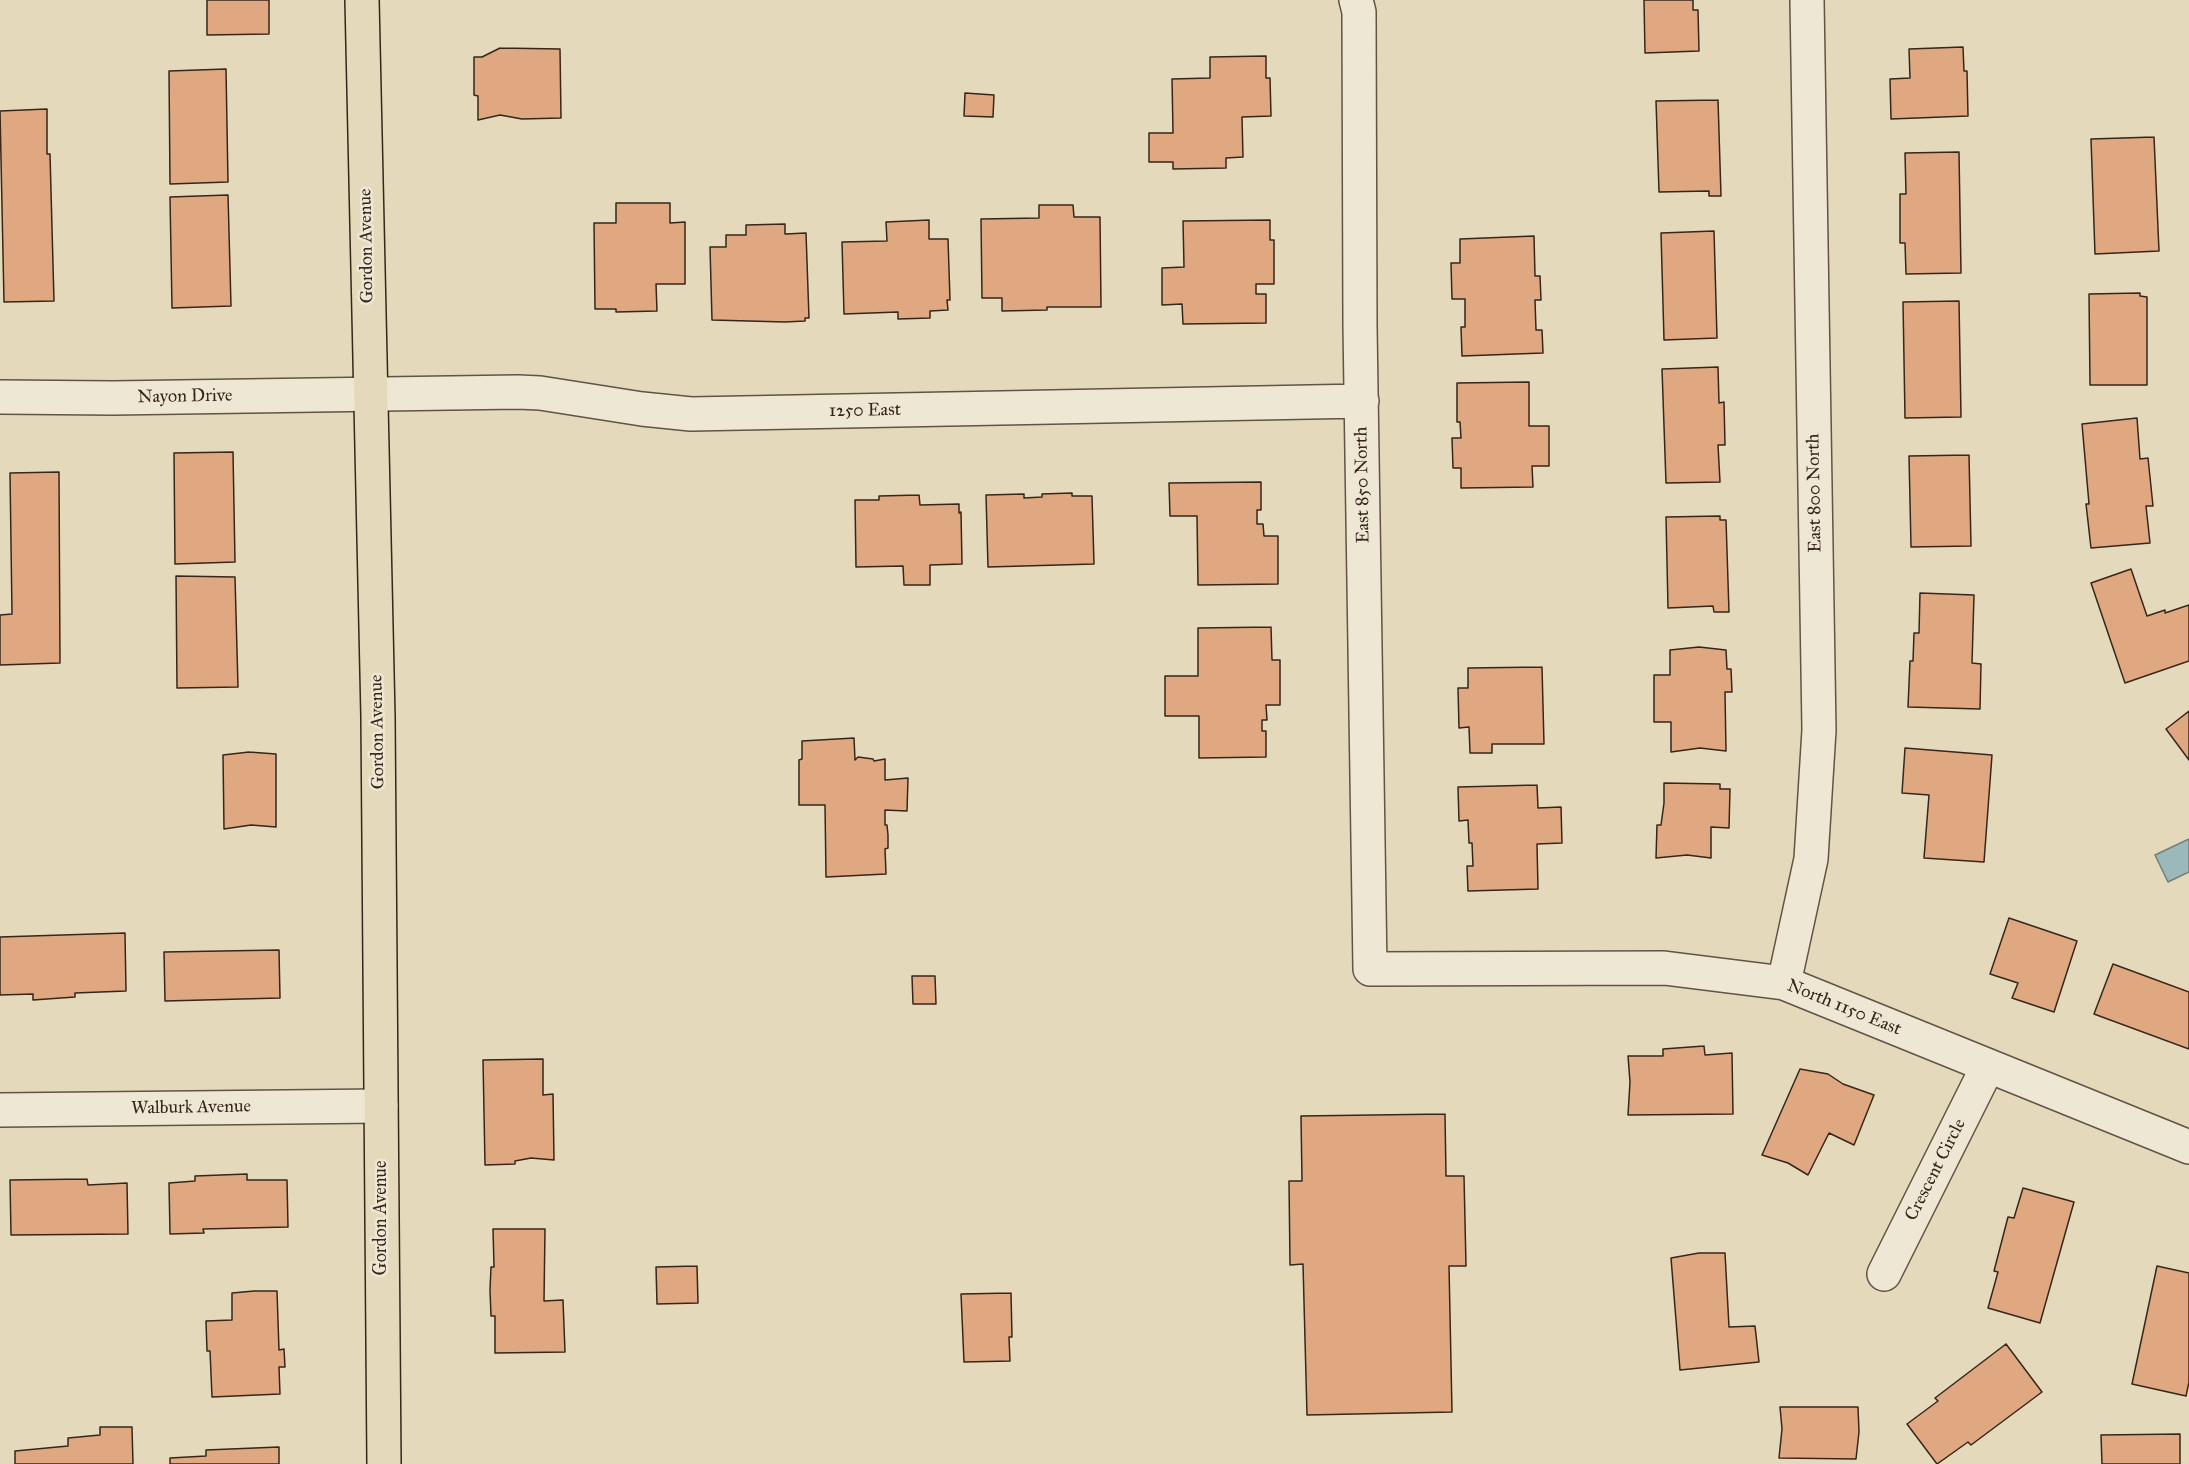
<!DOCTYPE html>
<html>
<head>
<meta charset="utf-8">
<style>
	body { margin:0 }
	canvas { display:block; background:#e4dabb }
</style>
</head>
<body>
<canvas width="2189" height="1464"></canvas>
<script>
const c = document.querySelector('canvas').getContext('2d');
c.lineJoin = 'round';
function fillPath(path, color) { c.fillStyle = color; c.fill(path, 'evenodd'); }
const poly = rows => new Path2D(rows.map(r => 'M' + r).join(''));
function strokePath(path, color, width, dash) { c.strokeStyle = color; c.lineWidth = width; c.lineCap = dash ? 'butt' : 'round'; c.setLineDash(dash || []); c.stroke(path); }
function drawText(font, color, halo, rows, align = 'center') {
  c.font = font + ' "IM FELL Great Primer",serif'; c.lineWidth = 5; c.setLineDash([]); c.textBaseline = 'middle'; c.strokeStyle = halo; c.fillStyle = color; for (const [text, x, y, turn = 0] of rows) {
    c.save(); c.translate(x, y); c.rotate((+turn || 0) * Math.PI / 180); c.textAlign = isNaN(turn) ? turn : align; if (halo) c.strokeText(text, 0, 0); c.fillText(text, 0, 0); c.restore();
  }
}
const water = poly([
	[2189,839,2189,872,2168,882,2155,855,2189,839]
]);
fillPath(water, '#9bb8bb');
strokePath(water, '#737e7b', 1.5);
const building = poly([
	[207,0,269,0,269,34,207,35,207,0],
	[1644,0,1693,0,1693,10,1698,10,1699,51,1645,53,1644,0],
	[1963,47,1964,71,1967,71,1968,116,1891,119,1890,79,1910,78,1909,49,1963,47],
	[500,48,560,49,561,118,522,119,500,115,478,120,478,96,474,95,474,57,482,57,500,48],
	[1266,56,1266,78,1270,78,1271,116,1242,117,1243,157,1226,158,1226,168,1173,169,1173,162,1149,162,1149,133,1173,133,1172,79,1210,78,1210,57,1266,56],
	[226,69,228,182,170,184,169,71,226,69],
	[965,93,994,95,993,117,964,116,965,93],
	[1718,100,1721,196,1709,196,1709,191,1659,192,1656,101,1718,100],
	[47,109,47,154,50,154,54,301,4,302,0,111,47,109],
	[2154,137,2159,251,2095,254,2091,139,2154,137],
	[1959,152,1961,273,1906,274,1905,243,1900,243,1900,194,1906,194,1905,153,1959,152],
	[228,195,231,306,172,308,170,197,228,195],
	[616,203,670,203,670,223,685,222,685,284,656,284,657,311,616,312,616,309,595,309,594,223,616,223,616,203],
	[1039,205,1073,205,1074,217,1100,217,1101,307,1047,307,1047,310,1002,311,1002,298,982,298,981,219,1039,218,1039,205],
	[929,220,929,239,948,239,950,300,947,300,948,310,930,311,930,318,898,319,898,312,844,314,842,242,887,241,886,222,929,220],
	[1270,220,1270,240,1274,240,1274,284,1256,284,1256,294,1266,294,1266,323,1183,324,1182,304,1162,305,1162,268,1184,267,1183,221,1270,220],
	[785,224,785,234,806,233,809,318,805,318,805,321,785,322,712,320,710,247,726,247,726,235,746,235,746,225,785,224],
	[1714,231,1717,338,1664,340,1661,233,1714,231],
	[1534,236,1535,276,1540,276,1541,300,1535,300,1536,330,1542,330,1543,353,1462,356,1461,327,1465,327,1465,299,1452,299,1451,263,1460,263,1460,239,1534,236],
	[2140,293,2140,296,2147,297,2147,385,2090,385,2089,294,2140,293],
	[1959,301,1961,417,1905,418,1903,302,1959,301],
	[1718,367,1719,403,1724,402,1725,445,1718,445,1720,482,1666,483,1662,369,1718,367],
	[1529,382,1529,426,1549,426,1549,466,1532,466,1533,487,1461,488,1461,468,1453,468,1452,438,1461,438,1460,422,1457,422,1457,383,1529,382],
	[2137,418,2140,459,2148,458,2153,506,2146,506,2150,543,2091,548,2086,504,2089,504,2082,424,2137,418],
	[233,452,235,562,175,564,174,453,233,452],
	[1969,455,1971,546,1911,547,1909,456,1969,455],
	[59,472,60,663,0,665,0,615,12,614,10,473,59,472],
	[1261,482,1261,510,1257,510,1257,524,1263,524,1264,536,1278,536,1278,584,1198,585,1197,516,1170,516,1169,483,1261,482],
	[1072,493,1072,496,1092,496,1094,564,988,567,986,495,1024,494,1024,498,1042,497,1042,494,1072,493],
	[919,495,920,505,959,504,959,513,961,512,962,564,930,565,930,585,904,585,903,566,856,567,855,500,879,500,879,496,919,495],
	[1720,516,1720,520,1726,520,1729,612,1714,612,1713,606,1668,608,1666,517,1720,516],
	[2131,569,2147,616,2165,610,2165,613,2189,605,2189,661,2125,683,2091,583,2131,569],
	[176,576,235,577,238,687,177,688,176,576],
	[1920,593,1974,595,1972,663,1981,664,1980,709,1908,707,1910,661,1913,661,1914,633,1919,633,1920,593],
	[1271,627,1272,660,1280,660,1280,705,1266,705,1267,720,1262,720,1262,731,1266,731,1266,757,1199,758,1199,716,1165,716,1165,676,1198,676,1198,628,1271,627],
	[1699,647,1726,650,1727,669,1731,669,1732,692,1725,692,1726,751,1700,748,1671,752,1671,722,1654,722,1654,675,1670,675,1670,650,1699,647],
	[1542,667,1544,744,1492,744,1492,753,1470,753,1469,727,1459,728,1458,688,1468,688,1468,668,1542,667],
	[2189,711,2189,760,2166,729,2189,711],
	[854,738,855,760,858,757,873,759,874,761,885,759,885,780,908,778,907,811,885,810,885,825,887,825,888,835,888,848,885,849,886,874,826,877,825,805,799,805,799,760,802,759,802,741,854,738],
	[1905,748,1992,755,1984,862,1924,858,1929,795,1902,793,1905,748],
	[249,752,276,754,276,827,251,825,224,829,223,755,249,752],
	[1664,783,1720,784,1720,789,1730,789,1729,828,1711,827,1711,858,1687,855,1656,858,1657,825,1661,825,1664,803,1664,783],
	[1537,785,1538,808,1561,807,1562,843,1537,844,1538,889,1468,891,1467,866,1473,866,1472,843,1469,843,1468,820,1459,821,1458,787,1537,785],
	[2009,918,2077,941,2054,1012,2012,998,2018,983,1990,974,2009,918],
	[125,933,126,991,75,993,75,997,33,1000,33,994,0,995,0,937,125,933],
	[279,950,280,998,165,1001,164,952,279,950],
	[2113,964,2189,992,2189,1049,2094,1014,2113,964],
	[912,976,935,976,936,1004,913,1004,912,976],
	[1704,1046,1705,1055,1732,1053,1733,1114,1628,1115,1630,1082,1628,1056,1663,1056,1663,1049,1704,1046],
	[543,1059,543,1095,553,1094,554,1160,531,1158,515,1161,515,1164,485,1165,483,1060,543,1059],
	[1800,1069,1828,1074,1843,1084,1874,1095,1854,1145,1829,1133,1808,1175,1788,1163,1762,1155,1800,1069],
	[1445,1114,1446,1176,1464,1176,1466,1266,1449,1266,1452,1412,1307,1415,1303,1264,1290,1265,1289,1181,1302,1181,1301,1116,1445,1114],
	[247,1174,247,1180,287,1180,288,1227,203,1229,204,1233,170,1234,169,1183,195,1181,195,1176,247,1174],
	[87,1179,88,1185,127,1183,128,1234,11,1235,10,1180,87,1179],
	[2023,1188,2074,1202,2040,1323,1988,1308,1998,1272,1994,1271,2008,1217,2014,1218,2023,1188],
	[493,1229,545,1229,544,1301,563,1300,565,1352,495,1353,495,1316,491,1316,490,1290,491,1267,494,1267,493,1229],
	[1699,1253,1725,1253,1729,1327,1755,1326,1759,1362,1680,1370,1671,1258,1699,1253],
	[697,1266,698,1303,657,1304,656,1267,697,1266],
	[2157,1266,2189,1273,2189,1382,2186,1396,2132,1384,2157,1266],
	[254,1291,277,1291,279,1350,284,1349,285,1367,279,1367,280,1394,212,1397,210,1351,207,1351,206,1321,232,1320,232,1293,254,1291],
	[1011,1293,1012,1337,1009,1337,1010,1361,964,1362,961,1294,1011,1293],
	[2006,1344,2042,1392,1971,1445,1968,1442,1937,1464,1907,1424,1938,1401,1935,1398,2006,1344],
	[1780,1407,1858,1407,1859,1432,1856,1459,1779,1458,1782,1429,1780,1407],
	[100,1427,132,1427,133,1464,15,1464,15,1451,68,1446,68,1438,100,1435,100,1427],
	[2180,1434,2180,1464,2102,1464,2101,1435,2180,1434],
	[279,1447,279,1464,170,1464,170,1458,206,1456,206,1450,279,1447]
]);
fillPath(building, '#e0a880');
strokePath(building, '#36261c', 1.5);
const minor = poly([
	[1356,0,1359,12,1360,326,1370,969,1664,968,1784,983,2189,1147],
	[0,397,113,398,518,392,540,393,642,409,691,414,1362,401],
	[1784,983,1811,859,1819,730,1807,0],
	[0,1110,381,1106],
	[1884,1274,1988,1066]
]);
const major = poly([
	[362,0,378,717,384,1464]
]);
strokePath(minor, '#625344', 36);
strokePath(major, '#36261c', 36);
strokePath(minor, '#ede7d3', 33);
strokePath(major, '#e4dabb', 33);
drawText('18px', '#36261c', '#ede7d3', [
	["Gordon Avenue",367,246,-91],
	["Nayon Drive",185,397,-1],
	["1250 East",865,411,-1],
	["East 850 North",1363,485,-91],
	["East 800 North",1815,493,-91],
	["Gordon Avenue",378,732,-91],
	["North 1150 East",1844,1008,22],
	["Walburk Avenue",191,1108,-1],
	["Crescent Circle",1936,1170,-63],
	["Gordon Avenue",382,1218,-90]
]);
</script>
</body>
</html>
